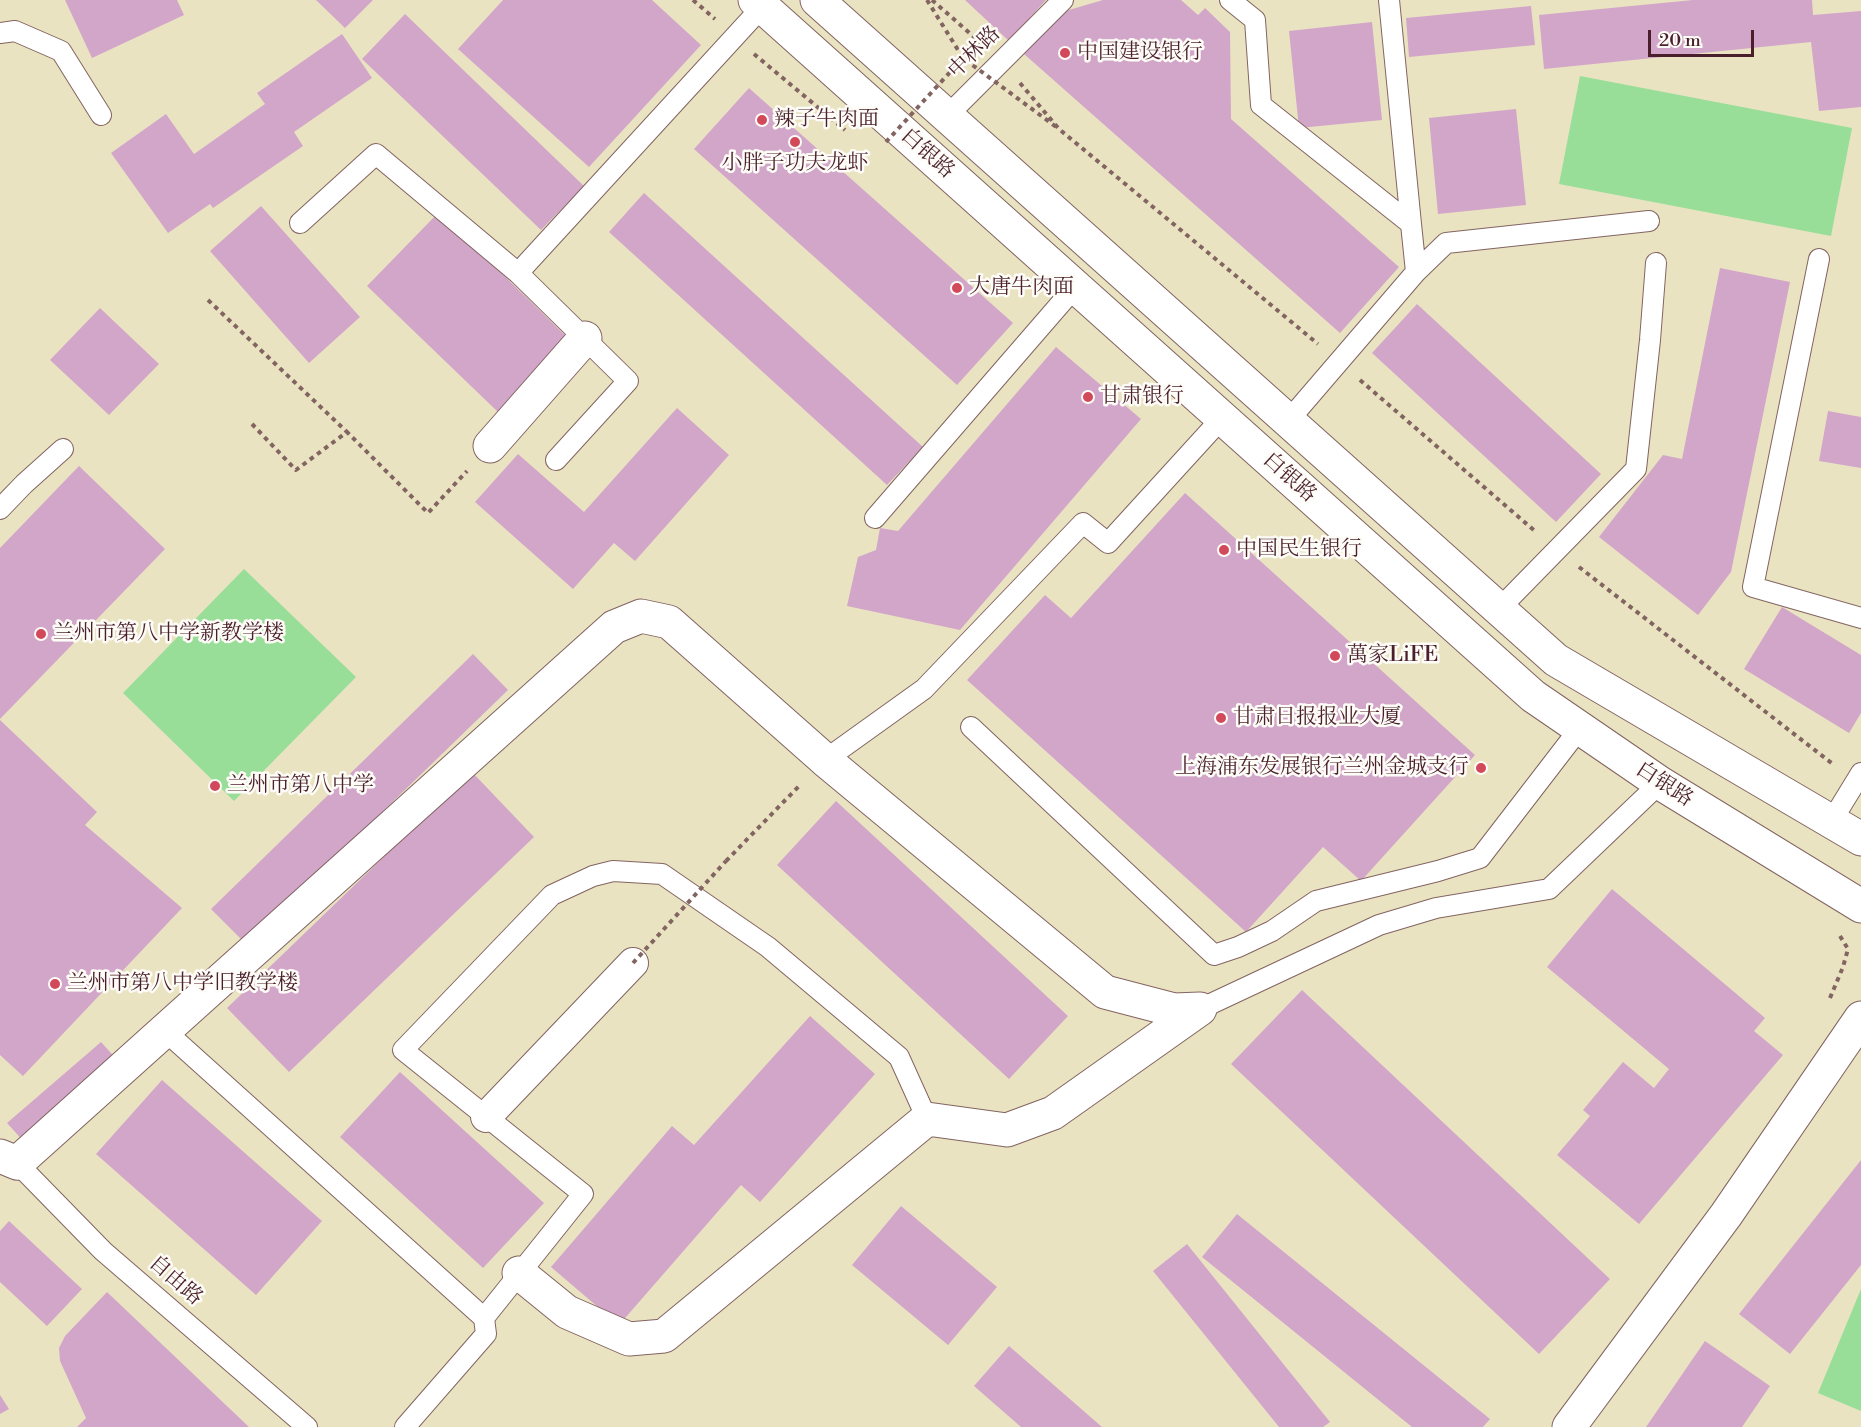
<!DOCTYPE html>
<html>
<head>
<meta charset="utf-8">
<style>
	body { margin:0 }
	#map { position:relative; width:1861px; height:1427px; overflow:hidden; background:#eae3c2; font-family:"Libre Bodoni",serif }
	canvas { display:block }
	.scale { position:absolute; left:1648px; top:30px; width:106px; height:27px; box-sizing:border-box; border:3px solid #4a1f2b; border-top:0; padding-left:8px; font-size:18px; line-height:21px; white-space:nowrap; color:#4a1f2b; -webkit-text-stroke:4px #fdfcf7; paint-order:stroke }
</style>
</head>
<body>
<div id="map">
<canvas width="1861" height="1427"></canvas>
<div class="scale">20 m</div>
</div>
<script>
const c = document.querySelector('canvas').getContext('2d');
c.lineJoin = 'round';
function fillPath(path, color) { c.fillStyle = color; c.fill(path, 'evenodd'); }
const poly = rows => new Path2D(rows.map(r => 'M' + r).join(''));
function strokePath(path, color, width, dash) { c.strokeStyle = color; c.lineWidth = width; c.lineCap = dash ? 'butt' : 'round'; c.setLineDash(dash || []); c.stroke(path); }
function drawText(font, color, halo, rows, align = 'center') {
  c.font = font + ' "Libre Bodoni","Noto Serif SC",serif'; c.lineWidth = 5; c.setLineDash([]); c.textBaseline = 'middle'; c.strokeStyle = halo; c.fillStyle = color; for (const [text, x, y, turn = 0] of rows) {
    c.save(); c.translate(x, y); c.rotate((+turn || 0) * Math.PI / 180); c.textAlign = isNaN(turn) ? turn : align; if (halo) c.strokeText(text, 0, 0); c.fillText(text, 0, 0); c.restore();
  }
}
fillPath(poly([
	[1580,76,1852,128,1831,236,1559,184],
	[244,569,356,677,234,801,123,693],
	[1861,1289,1861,1411,1818,1393]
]), '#98de98');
fillPath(poly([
	[65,0,177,0,184,15,92,58],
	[316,0,373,0,345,28],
	[503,0,652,0,701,45,589,167,458,49],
	[965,0,1046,0,1009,41],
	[1103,0,1181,0,1198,15,1205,8,1230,32,1231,119,1399,267,1340,333,1024,54,1062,12],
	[1693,0,1812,0,1813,15,1861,11,1861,107,1819,111,1811,42,1544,69,1539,15],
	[1531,6,1535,45,1409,57,1406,18],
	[405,14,584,186,541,230,362,59],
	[1372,22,1382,120,1299,128,1289,31],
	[342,34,372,78,294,132,303,146,213,208,210,204,168,233,111,153,166,114,194,154,265,104,257,93],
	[749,88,1013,323,957,385,694,149],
	[1516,109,1526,205,1438,214,1429,118],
	[644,193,923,447,887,485,609,232],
	[261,206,360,317,309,363,210,251],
	[439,212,570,340,499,413,367,286],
	[1720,268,1790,282,1731,572,1698,615,1599,537,1663,455,1682,459],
	[1417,304,1601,474,1556,522,1372,353],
	[100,308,159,364,109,415,50,360],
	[1056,347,1141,419,960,630,847,606,858,557,876,550,880,528,898,531],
	[677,408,729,455,635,561,614,543,573,589,475,502,518,454,584,512],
	[1828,411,1861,417,1861,468,1819,461],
	[79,466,165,549,0,719,0,548],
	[1185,493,1475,755,1361,881,1323,847,1246,932,967,680,1045,595,1071,618],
	[1782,607,1861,655,1861,713,1849,733,1744,669],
	[473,654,508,690,246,944,211,909],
	[0,720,97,812,85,825,182,908,23,1076,0,1055],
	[472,772,534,837,289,1072,227,1008],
	[836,801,1068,1016,1009,1079,777,865],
	[1612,889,1765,1018,1754,1031,1783,1055,1639,1224,1557,1155,1590,1116,1583,1110,1623,1062,1654,1088,1669,1069,1547,967],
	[1302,990,1610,1279,1539,1354,1231,1064],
	[810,1016,875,1074,760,1202,741,1185,619,1325,551,1267,672,1126,694,1145],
	[101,1042,120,1063,26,1144,7,1123],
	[400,1072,544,1203,483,1268,340,1137],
	[162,1080,322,1221,256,1295,96,1154],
	[1861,1160,1861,1265,1790,1354,1739,1314],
	[901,1206,997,1287,948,1345,852,1265],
	[1237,1214,1490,1419,1483,1427,1412,1427,1202,1257],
	[9,1221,82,1289,47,1326,0,1282,0,1231],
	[1187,1244,1330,1422,1323,1427,1279,1427,1153,1271],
	[107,1292,249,1427,77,1427,86,1418,60,1361,59,1348,65,1336],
	[1705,1341,1770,1386,1742,1427,1646,1427],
	[1009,1346,1102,1427,1021,1427,974,1386],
	[0,1395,9,1409,0,1414]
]), '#d2a6c9');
const service = poly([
	[1230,0,1255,20,1261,105,1411,224,1416,272,1288,421],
	[1389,0,1411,224],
	[0,33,15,31,61,51,101,115],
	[947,116,1063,0],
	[300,223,376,154,518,273,762,7],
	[1819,259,1753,587,1861,618],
	[1416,272,1446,243,1649,221],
	[518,273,628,381,556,460],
	[0,509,24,484,63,449],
	[875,518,1075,287],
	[1499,609,1636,469,1650,340,1656,263],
	[971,727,1214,955,1238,947,1272,931,1316,901,1438,871,1480,858,1580,728],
	[825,760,924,689,1083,523,1108,543,1222,418],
	[1831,822,1861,773],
	[1200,1009,1379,925,1436,908,1549,889,1660,783],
	[164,1030,484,1318,583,1194,403,1050,552,895,593,876,613,871,662,874,768,947,899,1057,927,1119],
	[17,1163,103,1251,307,1427],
	[405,1427,486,1334,484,1318]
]);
const pedestrian = poly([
	[486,1117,633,963]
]);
const minor = poly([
	[490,446,585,338],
	[0,1156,17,1163,614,627,641,616,669,622,825,760,1105,992,1174,1010,1200,1009],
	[519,1273,567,1312,629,1339,664,1336,927,1119,1007,1130,1053,1113,1200,1009]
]);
const tertiary = poly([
	[1569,1427,1726,1215,1861,1018]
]);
const primary = poly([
	[755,0,1533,696,1660,783,1861,906],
	[817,0,1556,660,1861,839]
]);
strokePath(service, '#826460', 22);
strokePath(pedestrian, '#826460', 32);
strokePath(minor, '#826460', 35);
strokePath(tertiary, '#826460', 35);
strokePath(primary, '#826460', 35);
strokePath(poly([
	[693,0,715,19],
	[927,0,963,58],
	[932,0,981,43],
	[754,54,845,130],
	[1020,83,1059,129,1318,344],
	[208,300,347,432],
	[1360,380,1536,532],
	[252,424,296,470,347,432,428,513,467,471],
	[1579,567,1834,765],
	[726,861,801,784],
	[1830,998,1843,967,1848,949,1840,936]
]), '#826460', 4, [4.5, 4.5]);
strokePath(service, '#fff', 20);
strokePath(pedestrian, '#fff', 30);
strokePath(minor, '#fff', 33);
strokePath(tertiary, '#fff', 33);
strokePath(primary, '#fff', 33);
strokePath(poly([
	[886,142,963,58,1059,129],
	[633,963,726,861]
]), '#826460', 4, [4.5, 4.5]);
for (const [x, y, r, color] of [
	[1065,53,6,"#d1495b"],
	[762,120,6,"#d1495b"],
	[795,142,6,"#d1495b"],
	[957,288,6,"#d1495b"],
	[1088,397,6,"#d1495b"],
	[1224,550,6,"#d1495b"],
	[41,634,6,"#d1495b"],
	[1335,656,6,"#d1495b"],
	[1221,718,6,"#d1495b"],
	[1481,768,6,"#d1495b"],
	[215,786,6,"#d1495b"],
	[55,984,6,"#d1495b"]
]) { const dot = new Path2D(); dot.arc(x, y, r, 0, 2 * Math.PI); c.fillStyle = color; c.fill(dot); strokePath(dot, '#fdfcf7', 2); }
drawText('21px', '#4a1f2b', '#fdfcf7', [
	["中林路",975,53,-45],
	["白银路",927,154,42],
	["白银路",1289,478,42],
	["白银路",1664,785,33],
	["自由路",175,1281,41]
]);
drawText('21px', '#4a1f2b', '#fdfcf7', [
	["中国建设银行",1077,53],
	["辣子牛肉面",774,120],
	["小胖子功夫龙虾",795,164,"center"],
	["大唐牛肉面",969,288],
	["甘肃银行",1100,397],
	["中国民生银行",1236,550],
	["兰州市第八中学新教学楼",53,634],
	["萬家LiFE",1347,656],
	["甘肃日报报业大厦",1233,718],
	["上海浦东发展银行兰州金城支行",1469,768,"right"],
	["兰州市第八中学",227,786],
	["兰州市第八中学旧教学楼",67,984]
], 'left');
</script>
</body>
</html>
